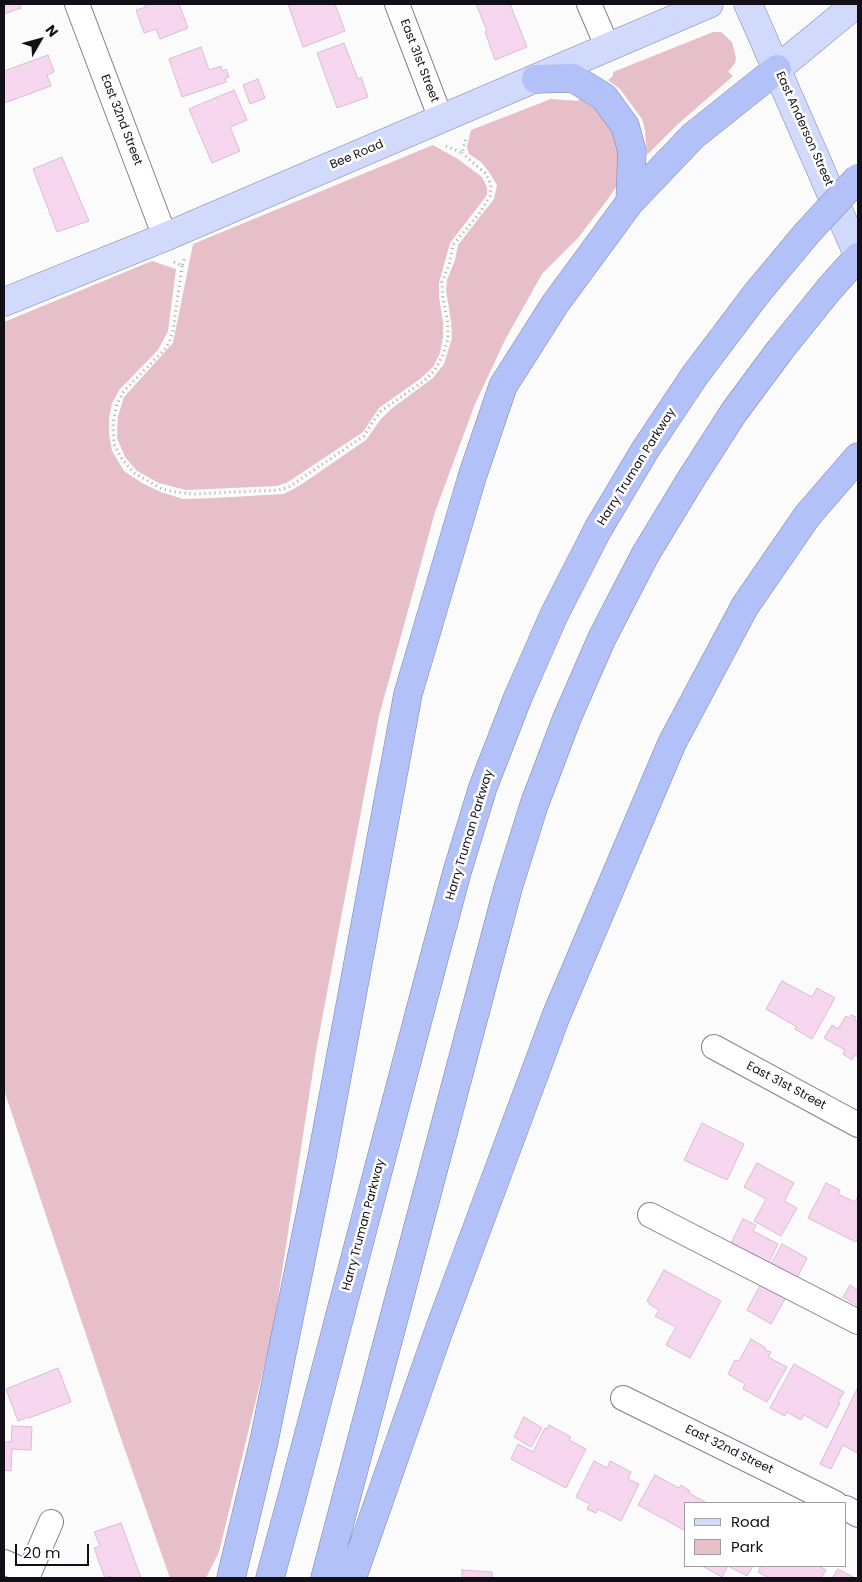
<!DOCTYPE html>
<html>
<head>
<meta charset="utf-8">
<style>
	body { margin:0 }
	#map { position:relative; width:862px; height:1582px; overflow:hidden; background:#fbfbfb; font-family:Poppins,sans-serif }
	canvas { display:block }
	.frame { position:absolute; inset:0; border:5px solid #130f19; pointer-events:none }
	.legend { position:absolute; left:684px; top:1502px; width:162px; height:65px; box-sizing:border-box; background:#fff; border:1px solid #a19fa3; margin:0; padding:6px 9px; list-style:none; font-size:15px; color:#130f19 }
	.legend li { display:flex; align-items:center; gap:10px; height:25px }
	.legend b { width:25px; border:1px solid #a19fa3 }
	.north { position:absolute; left:15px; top:15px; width:50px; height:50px; -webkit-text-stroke:4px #fff; paint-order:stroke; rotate:52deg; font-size:14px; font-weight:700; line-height:20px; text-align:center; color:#130f19 }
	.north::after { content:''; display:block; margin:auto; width:18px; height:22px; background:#130f19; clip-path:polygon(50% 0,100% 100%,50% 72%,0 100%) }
	.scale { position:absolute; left:15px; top:1544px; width:74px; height:22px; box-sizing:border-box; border:2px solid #130f19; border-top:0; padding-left:6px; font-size:15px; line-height:18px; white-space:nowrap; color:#130f19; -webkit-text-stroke:4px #fff; paint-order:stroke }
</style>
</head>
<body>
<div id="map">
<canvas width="862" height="1582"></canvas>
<div class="frame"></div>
<ul class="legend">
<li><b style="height:6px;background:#d1dafb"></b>Road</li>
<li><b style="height:14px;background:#e7bfc8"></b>Park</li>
</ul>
<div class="north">N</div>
<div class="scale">20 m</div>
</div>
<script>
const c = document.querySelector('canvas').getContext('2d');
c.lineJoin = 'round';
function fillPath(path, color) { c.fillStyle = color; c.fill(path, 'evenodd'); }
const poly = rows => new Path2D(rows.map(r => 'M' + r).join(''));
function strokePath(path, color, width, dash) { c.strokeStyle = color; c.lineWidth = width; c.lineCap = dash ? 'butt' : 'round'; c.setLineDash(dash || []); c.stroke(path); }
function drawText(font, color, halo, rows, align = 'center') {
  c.font = font + ' Poppins,sans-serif'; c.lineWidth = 5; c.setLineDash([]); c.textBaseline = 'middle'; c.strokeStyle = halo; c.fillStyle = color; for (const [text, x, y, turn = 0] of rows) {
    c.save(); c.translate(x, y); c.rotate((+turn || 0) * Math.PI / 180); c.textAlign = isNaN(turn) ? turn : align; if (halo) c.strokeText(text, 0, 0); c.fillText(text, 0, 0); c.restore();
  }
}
fillPath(poly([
	[713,32,721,32,732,42,736,58,735,63,728,72,733,76,677,125,647,155,645,130,642,119,620,89,608,80,613,76,613,72],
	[581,95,618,127,620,181,608,199,578,238,542,274,505,340,475,404,435,512,379,716,316,1051,273,1330,219,1552,206,1578,170,1578,118,1430,4,1090,4,322,152,261,176,269,168,331,158,350,120,389,112,403,109,418,109,434,112,451,124,471,142,483,161,492,183,499,215,498,284,494,299,486,366,440,381,419,391,409,433,378,444,364,452,338,451,321,446,290,447,280,455,260,458,245,494,199,497,185,489,172,481,162,469,154,467,147,471,130,551,99,578,101],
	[433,145,458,159,482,177,487,187,487,195,450,243,439,283,439,297,443,322,443,337,440,353,433,367,420,379,379,408,363,432,288,482,277,486,186,490,159,483,137,471,125,457,117,438,118,416,124,397,173,343,193,244]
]), '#e7bfc8');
const building = poly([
	[4,4,20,4,21,8,4,14,4,4],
	[144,4,179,4,188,28,160,39,156,29,144,33,136,10,146,7,144,4],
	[288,4,335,4,345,31,303,47,288,4],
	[476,4,510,4,527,47,495,60,485,32,487,31,476,4],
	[344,43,358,79,361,77,368,97,337,108,317,53,344,43],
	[201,47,209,70,221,66,222,71,226,69,229,77,225,78,226,82,182,97,169,59,201,47],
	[48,55,54,72,47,75,51,86,4,103,4,71,48,55],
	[258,79,265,98,250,104,243,85,258,79],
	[234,90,247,120,230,127,240,151,212,163,189,109,234,90],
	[62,157,89,221,57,232,33,169,62,157],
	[782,981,812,997,817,988,835,998,812,1039,795,1029,797,1027,766,1009,782,981],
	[851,1015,856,1017,854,1020,858,1022,858,1057,855,1055,852,1060,843,1054,845,1050,824,1038,832,1025,838,1029,846,1016,849,1018,851,1015],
	[702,1123,744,1144,727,1180,684,1160,702,1123],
	[757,1163,794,1183,784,1201,797,1208,781,1236,754,1221,766,1199,744,1187,757,1163],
	[826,1183,840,1190,838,1194,855,1202,858,1196,858,1238,856,1242,808,1218,826,1183],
	[743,1219,756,1225,753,1231,778,1244,768,1264,730,1245,743,1219],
	[782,1244,807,1258,796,1280,770,1266,782,1244],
	[664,1270,721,1301,690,1358,666,1345,676,1327,655,1316,659,1310,649,1304,650,1303,647,1301,664,1270],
	[761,1284,786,1297,771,1324,747,1310,761,1284],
	[850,1285,858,1290,858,1306,843,1297,850,1285],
	[751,1339,766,1348,765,1350,771,1352,768,1357,787,1367,767,1402,743,1389,745,1384,728,1374,735,1360,739,1361,751,1339],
	[794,1364,844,1392,838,1402,840,1403,827,1428,804,1415,801,1420,787,1412,785,1416,770,1408,794,1364],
	[58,1368,71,1402,29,1418,29,1417,18,1421,6,1389,58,1368],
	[858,1387,858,1450,857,1453,843,1445,831,1469,820,1464,858,1387],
	[524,1417,542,1428,531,1447,514,1437,524,1417],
	[549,1425,571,1437,569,1440,586,1449,566,1488,511,1459,518,1444,533,1452,545,1428,547,1429,549,1425],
	[12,1426,32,1427,31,1450,12,1449,11,1471,4,1470,4,1442,11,1442,12,1426],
	[594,1461,607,1468,610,1461,631,1472,628,1479,639,1484,621,1521,598,1509,596,1513,587,1509,590,1504,576,1497,594,1461],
	[655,1475,679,1488,681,1485,690,1491,689,1493,707,1503,686,1503,686,1531,638,1505,655,1475],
	[121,1523,141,1578,112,1578,111,1576,105,1578,94,1548,100,1546,94,1532,121,1523],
	[702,1566,753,1566,747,1576,728,1566,722,1577,702,1566],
	[761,1566,819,1566,826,1570,821,1578,769,1578,758,1572,761,1566],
	[838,1569,855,1578,832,1578,838,1569],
	[462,1570,492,1572,492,1578,462,1578,462,1570]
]);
fillPath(building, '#f7d6ef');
strokePath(building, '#d9bcd2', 1);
const minor = poly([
	[77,4,165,237],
	[397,4,441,119],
	[589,4,608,48],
	[714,1047,858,1125],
	[650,1215,858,1322],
	[623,1398,835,1503],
	[846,1508,858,1515],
	[4,1562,29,1573],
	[27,1578,51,1522]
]);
const major = poly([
	[748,4,858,255],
	[777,69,856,4],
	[4,302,165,237,709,4]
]);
const highway = poly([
	[536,79,573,78,604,97,625,126,632,151,630,202],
	[231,1578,264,1441,322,1157,408,694,473,474,503,386,555,304,630,202,693,136,777,69],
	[270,1578,294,1490,433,962,457,872,483,787,518,697,554,615,598,529,645,450,695,375,757,293],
	[325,1578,508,888,534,805,567,718,602,638,645,555,691,479,734,412,780,350,830,288,858,257],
	[352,1578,438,1333,556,1016,672,743,745,606,807,516,858,457]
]);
strokePath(minor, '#887c99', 26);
strokePath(major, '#7b83ab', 29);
strokePath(highway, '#7b83ab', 29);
strokePath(poly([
	[446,146,462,153,466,137],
	[174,262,182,266,185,257],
	[182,266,173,331,169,343,165,349,124,391,117,404,113,423,114,444,122,459,134,473,162,489,176,492,193,494,279,490,289,487,364,436,372,423,381,411,424,381,435,370,443,355,448,339,448,323,443,300,442,282,449,265,453,245,479,214,490,196,491,184,485,173,462,153]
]), '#a7a6a9', 3, [1, 4]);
strokePath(minor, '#fff', 24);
strokePath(major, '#d1dafb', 28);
strokePath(highway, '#b3c1f9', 28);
const highwayBridge = poly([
	[757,293,807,233,858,178]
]);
strokePath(highwayBridge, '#7b83ab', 29, []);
strokePath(highwayBridge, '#b3c1f9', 28);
drawText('12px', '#130f19', '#fff', [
	["East 31st Street",419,61,69],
	["East 32nd Street",121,120,69],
	["East Anderson Street",804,129,66],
	["Bee Road",357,155,-23],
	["Harry Truman Parkway",637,467,-58],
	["Harry Truman Parkway",470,835,-73],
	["East 31st Street",786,1086,28],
	["Harry Truman Parkway",364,1225,-75],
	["East 32nd Street",729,1450,26]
]);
</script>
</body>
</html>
